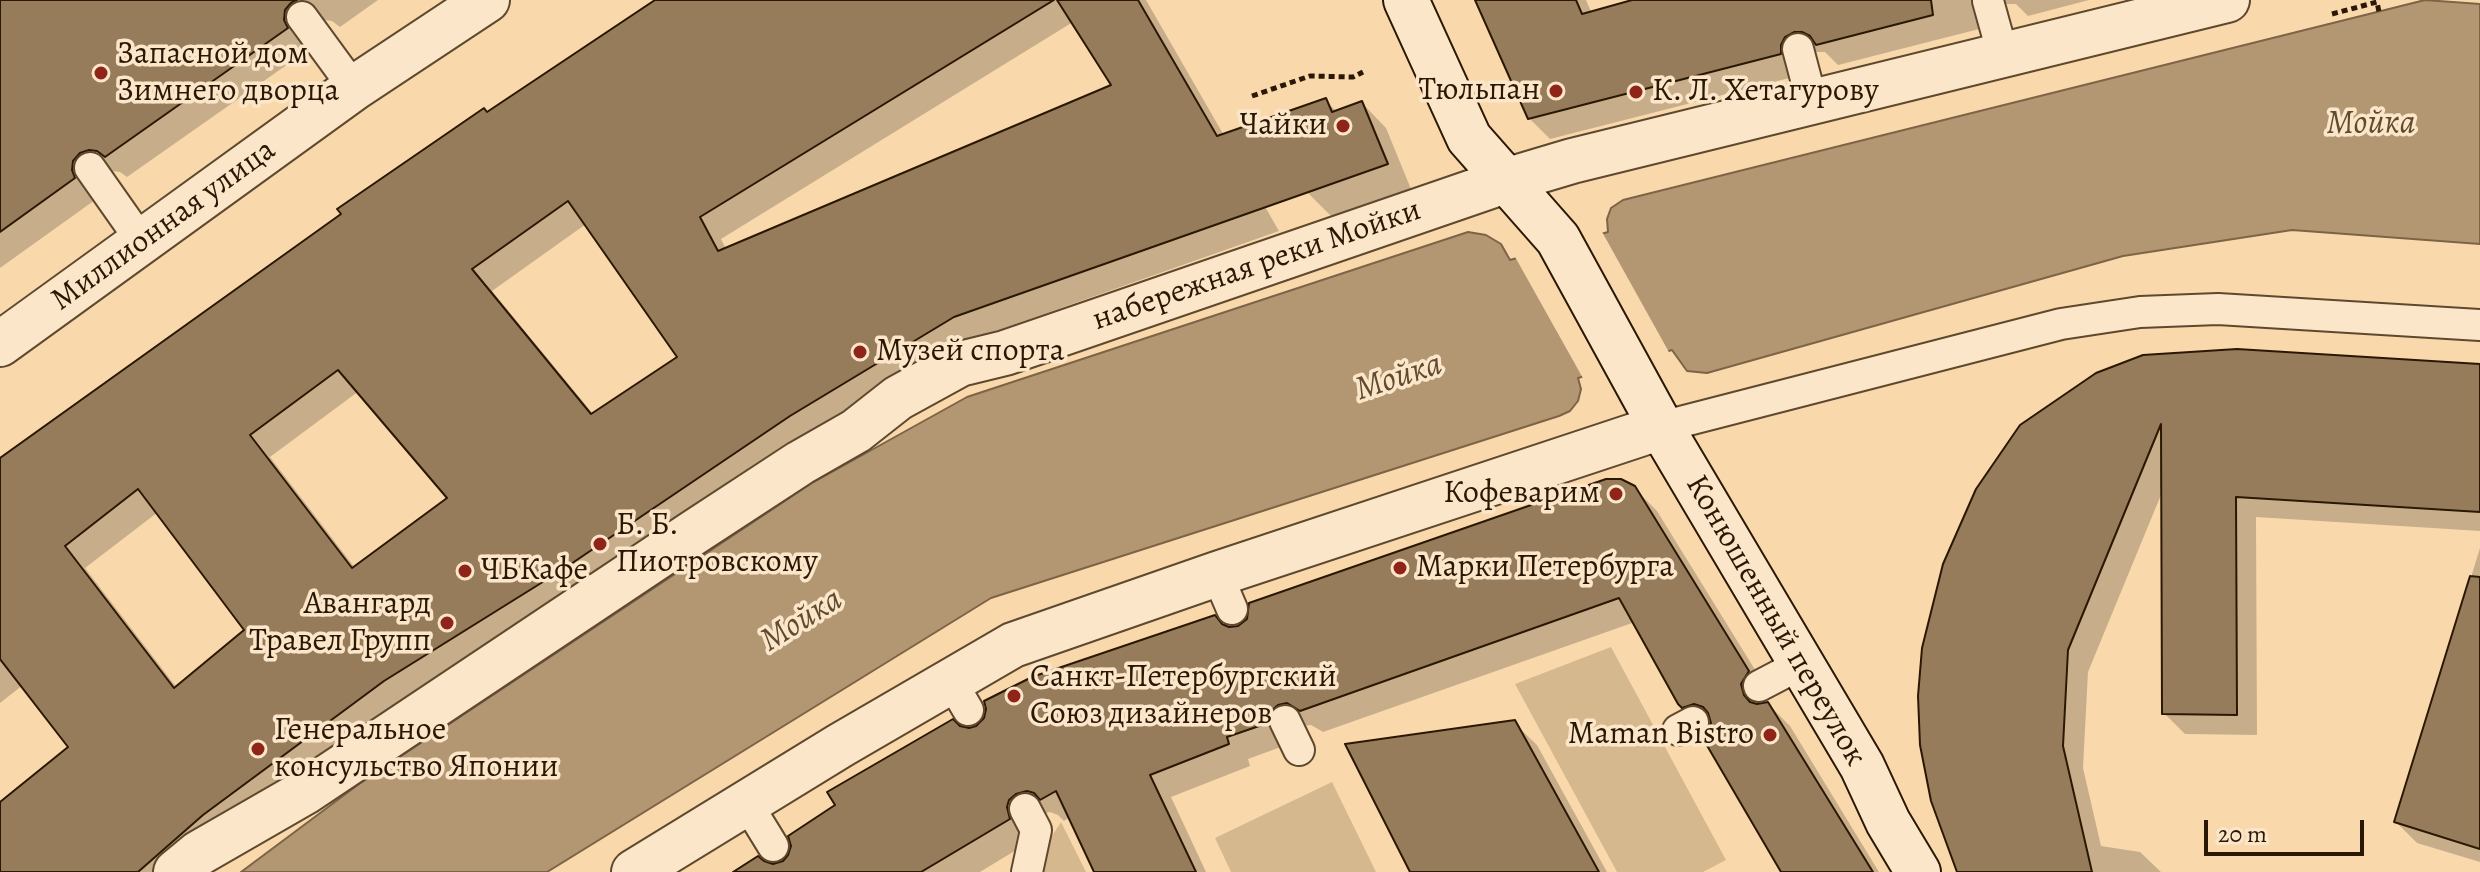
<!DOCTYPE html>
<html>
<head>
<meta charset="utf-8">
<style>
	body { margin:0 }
	#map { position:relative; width:2480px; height:872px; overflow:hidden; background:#f9d9ac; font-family:Alegreya,serif }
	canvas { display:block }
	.scale { position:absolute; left:2204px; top:820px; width:160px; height:36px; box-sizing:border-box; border:4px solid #2b1804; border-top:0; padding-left:10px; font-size:24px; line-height:28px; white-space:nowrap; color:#2b1804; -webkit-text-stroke:6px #fbe6c9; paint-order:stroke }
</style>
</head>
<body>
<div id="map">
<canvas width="2480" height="872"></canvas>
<div class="scale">20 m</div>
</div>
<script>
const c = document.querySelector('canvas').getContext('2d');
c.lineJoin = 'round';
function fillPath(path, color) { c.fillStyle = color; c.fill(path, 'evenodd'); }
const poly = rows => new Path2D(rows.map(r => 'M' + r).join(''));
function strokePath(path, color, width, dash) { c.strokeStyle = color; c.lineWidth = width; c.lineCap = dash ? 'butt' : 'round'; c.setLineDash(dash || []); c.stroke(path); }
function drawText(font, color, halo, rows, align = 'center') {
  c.font = font + ' Alegreya,serif'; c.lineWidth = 7; c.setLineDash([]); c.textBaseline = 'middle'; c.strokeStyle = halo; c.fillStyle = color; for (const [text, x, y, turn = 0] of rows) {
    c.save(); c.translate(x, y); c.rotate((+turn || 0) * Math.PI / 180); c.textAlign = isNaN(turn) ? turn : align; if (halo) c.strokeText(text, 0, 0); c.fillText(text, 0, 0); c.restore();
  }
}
fillPath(poly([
	[1611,647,1726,860,1703,872,1617,872,1515,684],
	[1332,782,1376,872,1231,872,1215,838],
	[1061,822,1086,872,1041,872,1048,842]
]), '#d6b88f');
const water = poly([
	[2425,0,2480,4,2480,244,2292,230,2123,256,1707,373,1687,371,1672,350,1578,378,1581,389,1578,401,1570,411,1559,416,991,598,547,872,241,872,359,784,812,483,967,397,1468,232,1486,235,1501,244,1510,260,1608,232,1607,219,1611,208,1623,200,2425,0]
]);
fillPath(water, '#b39773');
strokePath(water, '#7d6447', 2);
fillPath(poly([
	[1601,230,1670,354,1584,380,1514,255]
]), '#f9d9ac');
fillPath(poly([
	[0,0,378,0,340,27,332,21,323,20,313,23,308,50,127,177,120,172,112,171,102,174,95,200,0,268],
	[658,0,1146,0,1279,231,976,338,183,872,0,872,0,804,71,747,23,685,0,703,0,461,488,114],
	[1073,22,1114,86,726,249,721,239],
	[586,224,680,357,594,415,492,291],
	[359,391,450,498,355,568,270,457],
	[158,512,247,630,177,688,85,568],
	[1476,0,1586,0,1592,14,1639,0,2089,0,2028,16,2016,4,2006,4,1995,10,1991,26,1838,65,1825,52,1816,52,1805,57,1801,75,1550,139,1529,118],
	[1325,100,1337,112,1362,103,1386,128,1411,189,1332,217,1307,192],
	[2480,366,2480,531,2256,517,2257,735,2185,734,2164,713,2163,490,2088,672,2083,768,2101,846,2140,852,2161,872,1959,872,2021,426],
	[1634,488,1657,511,1770,694,1766,702,1790,726,1879,872,1783,872,1711,727,1706,729,1683,706,1635,622,1323,732,1311,725,1300,726,1289,744,1248,759,1250,766,1171,797,1206,872,1097,872,1070,817,1064,821,1058,815,1050,812,1038,815,1031,841,980,872,737,872,784,863,959,728,969,730,1224,627,1239,628],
	[2480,548,2480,862,2417,843,2396,822],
	[1514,723,1537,745,1607,872,1412,872]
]), '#0003');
const building = poly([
	[0,0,297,0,291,3,285,10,284,20,288,28,105,157,97,151,89,150,80,153,73,161,72,170,75,178,0,232,0,0],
	[655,0,1054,0,700,217,718,251,1111,85,1057,0,1138,0,1217,136,1326,98,1332,112,1362,101,1388,164,954,317,790,416,562,570,384,681,203,815,138,872,0,872,0,802,68,747,0,659,0,458,341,214,337,209,484,108,487,112,655,0],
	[568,201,677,357,591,414,472,269,568,201],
	[338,370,447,498,352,568,250,435,338,370],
	[138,489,244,630,174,688,65,546,138,489],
	[1475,0,1576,0,1582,14,1632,0,1931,0,1933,15,1816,45,1810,36,1802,32,1794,32,1785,37,1781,45,1781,54,1528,119,1475,0],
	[2237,349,2480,364,2480,512,2236,497,2237,715,2162,714,2161,424,2068,650,2063,746,2092,872,1957,872,1931,801,1920,745,1918,696,1922,648,1943,564,1976,489,2020,425,2096,373,2143,355,2237,349],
	[1606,479,1621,479,1635,486,1749,671,1741,684,1744,695,1750,702,1757,704,1768,702,1873,872,1781,872,1702,737,1711,723,1708,713,1703,707,1694,704,1682,708,1678,704,1619,598,1300,711,1287,703,1278,705,1270,712,1268,723,1227,737,1229,744,1150,775,1196,872,1094,872,1056,791,1040,800,1034,793,1027,791,1016,794,1009,800,1007,807,1010,819,921,872,733,872,758,856,764,861,773,864,783,861,788,855,791,846,788,836,835,805,827,792,953,719,960,726,969,728,976,726,984,718,986,709,984,701,1032,677,1215,615,1222,624,1229,627,1238,626,1247,619,1249,603,1606,479],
	[2470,576,2480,577,2480,849,2394,822,2470,576],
	[1515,720,1599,872,1410,872,1345,744,1515,720]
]);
fillPath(building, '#967c5b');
strokePath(building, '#2b1804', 2);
const lane = poly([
	[1988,1,2003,55],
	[302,17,354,88],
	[1798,49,1812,102],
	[90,168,142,242],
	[1661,427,2061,324,2140,312,2218,309,2480,325],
	[1217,574,1232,609],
	[951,681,968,710],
	[1759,686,1801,664],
	[1285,721,1299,750],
	[1678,730,1693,722],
	[746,802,773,846],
	[1025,809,1036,830,1027,872]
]);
const street = poly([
	[0,344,354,88,487,0],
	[176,872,199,853,305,792,693,533,800,463,856,431,898,398,960,364,1005,353,1505,181,1572,161,2227,0],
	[634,872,841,745,1013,645,1217,574,1661,427]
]);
const secondary = poly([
	[1406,0,1469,138,1558,239,1661,427,1862,766,1888,822,1918,872]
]);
strokePath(lane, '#5e482e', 34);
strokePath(street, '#5e482e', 48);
strokePath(secondary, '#2b1804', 48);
strokePath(poly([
	[2332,14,2377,2,2379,12],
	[1252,96,1310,76,1353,77,1363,72]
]), '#2b1804', 5, [6, 4]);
strokePath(lane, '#fbe6c9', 30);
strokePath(street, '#fbe6c9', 44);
strokePath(secondary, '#fbe6c9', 44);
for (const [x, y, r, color] of [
	[101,73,8,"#8f2418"],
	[1556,91,8,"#8f2418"],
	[1636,92,8,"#8f2418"],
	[1343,126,8,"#8f2418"],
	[860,352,8,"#8f2418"],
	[1616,494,8,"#8f2418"],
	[600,544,8,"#8f2418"],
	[1400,568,8,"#8f2418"],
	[465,571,8,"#8f2418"],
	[447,623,8,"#8f2418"],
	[1014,696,8,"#8f2418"],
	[1770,735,8,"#8f2418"],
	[258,749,8,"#8f2418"]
]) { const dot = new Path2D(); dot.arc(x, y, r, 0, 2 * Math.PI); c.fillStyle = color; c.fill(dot); strokePath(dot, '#fbe6c9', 3); }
drawText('32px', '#2b1804', '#fbe6c9', [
	["Запасной дом",117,55],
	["Зимнего дворца",117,92],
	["Тюльпан",1540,91,"right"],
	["К. Л. Хетагурову",1652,92],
	["Чайки",1327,126,"right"],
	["Музей спорта",876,352],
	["Кофеварим",1600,494,"right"],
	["Б. Б.",616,526],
	["Пиотровскому",616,563],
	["Марки Петербурга",1416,568],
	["ЧБКафе",481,571],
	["Авангард",431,605,"right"],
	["Травел Групп",431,642,"right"],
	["Санкт-Петербургский",1030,678],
	["Союз дизайнеров",1030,715],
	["Генеральное",274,731],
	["консульство Японии",274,768],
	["Maman Bistro",1754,735,"right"]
], 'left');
drawText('32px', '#2b1804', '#fbe6c9', [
	["Миллионная улица",164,226,-36],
	["набережная реки Мойки",1257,266,-19],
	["Конюшенный переулок",1775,621,60]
]);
drawText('italic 34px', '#614b30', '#fbe6c9', [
	["Мойка",2371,125],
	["Мойка",1399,378,-18],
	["Мойка",802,621,-32]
]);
</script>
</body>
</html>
